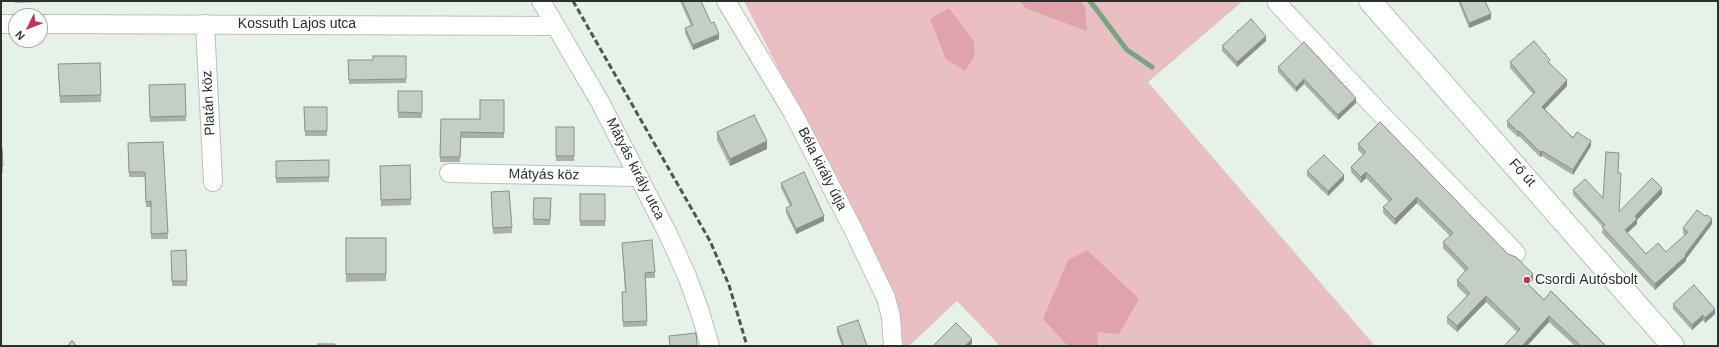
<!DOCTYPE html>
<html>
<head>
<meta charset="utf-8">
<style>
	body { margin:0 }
	#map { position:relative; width:1719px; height:347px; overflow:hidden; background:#e6f1e7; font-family:Helvetica,sans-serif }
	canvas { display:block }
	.frame { position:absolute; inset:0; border:2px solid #2b302c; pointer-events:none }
	.north { position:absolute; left:8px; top:8px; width:40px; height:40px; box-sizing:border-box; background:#fff; border:1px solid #aaacab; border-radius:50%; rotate:227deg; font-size:11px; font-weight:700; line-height:16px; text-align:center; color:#2b302c }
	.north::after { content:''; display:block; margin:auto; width:14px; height:18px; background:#c1325a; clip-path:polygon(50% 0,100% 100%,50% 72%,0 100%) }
</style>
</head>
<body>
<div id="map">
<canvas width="1719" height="347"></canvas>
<div class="frame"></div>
<div class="north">N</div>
</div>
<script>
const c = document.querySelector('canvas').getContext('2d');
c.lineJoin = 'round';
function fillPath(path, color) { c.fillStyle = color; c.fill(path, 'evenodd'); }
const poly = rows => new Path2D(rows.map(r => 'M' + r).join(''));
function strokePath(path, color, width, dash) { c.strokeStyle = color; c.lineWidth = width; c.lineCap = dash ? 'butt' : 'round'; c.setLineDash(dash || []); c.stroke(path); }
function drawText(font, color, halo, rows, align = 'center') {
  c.font = font + ' Helvetica,sans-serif'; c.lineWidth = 3; c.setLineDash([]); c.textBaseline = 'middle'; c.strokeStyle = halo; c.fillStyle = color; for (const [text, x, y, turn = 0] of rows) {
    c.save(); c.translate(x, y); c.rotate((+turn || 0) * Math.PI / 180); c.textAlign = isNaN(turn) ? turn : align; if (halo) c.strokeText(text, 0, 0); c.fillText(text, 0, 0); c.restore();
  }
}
fillPath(poly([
	[744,1,1243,1,1148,82,1375,346,1000,346,957,301,909,346,904,346,862,233]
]), '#e9bfc4');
fillPath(poly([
	[1019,1,1080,1,1085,7,1087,31,1027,9],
	[949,8,974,42,975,55,965,71,946,59,930,19],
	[1087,250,1139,299,1119,334,1097,332,1098,346,1068,346,1043,319,1068,260]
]), '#e0a3ac');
strokePath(poly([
	[1090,1,1127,50,1152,67]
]), '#78a47e', 5);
const minor = poly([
	[541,1,600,102,668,234,687,276,700,312,710,346],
	[726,1,793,113,854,231,886,298,891,317,893,346],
	[1277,3,1379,112,1516,253],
	[1,24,16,24],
	[40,24,554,26],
	[205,24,213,182],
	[449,173,639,177]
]);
const major = poly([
	[1370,1,1673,346]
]);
strokePath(minor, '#b8c3b9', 20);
strokePath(major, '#b8c3b9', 24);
strokePath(minor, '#fff', 18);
strokePath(major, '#fff', 22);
strokePath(poly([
	[573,1,710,241,729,285,747,346]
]), '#4f5550', 3, [6, 3]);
fillPath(poly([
	[15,1,46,1,46,2,15,3],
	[680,1,701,1,711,23,719,39,693,50,685,33,685,28,691,26],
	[1458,1,1485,1,1491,19,1469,28],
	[1266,41,1237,67,1222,51,1222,46],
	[406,56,406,83,349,84,348,60,373,60],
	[1510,62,1550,63,1567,86,1545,109,1573,138,1591,146,1573,175,1542,156,1540,157,1519,136,1518,137,1507,127,1507,121,1533,94,1510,68],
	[100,63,101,102,60,103,58,72],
	[1278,67,1356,103,1338,120,1304,84,1296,92,1278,72],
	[185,84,186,121,150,122,149,85],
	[398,91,422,91,422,118,398,118],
	[504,100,504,138,461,138,460,162,440,162,441,119,480,119],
	[304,107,327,107,327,136,305,136],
	[556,127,574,127,574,161,556,161],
	[717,132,767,149,730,166,717,140],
	[163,142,168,239,151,239,151,207,146,207,145,177,129,177,128,143],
	[1358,144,1533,280,1528,285,1544,300,1606,346,1575,346,1549,322,1527,346,1504,346,1517,332,1486,302,1457,332,1447,323,1447,317,1467,296,1457,286,1457,280,1465,271,1443,248,1443,242,1450,236,1417,203,1395,225,1383,213,1383,207,1389,202,1366,178,1361,183,1351,172,1351,167,1363,155,1358,150],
	[1,148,2,148,3,173,1,173],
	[329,160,329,182,276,183,276,161],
	[410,165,411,205,381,206,380,166],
	[1307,171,1344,180,1328,196,1307,176],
	[1618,173,1619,212,1662,194,1637,220,1637,224,1627,233,1646,254,1666,252,1685,235,1683,233,1683,228,1712,224,1686,259,1686,261,1655,290,1602,233,1603,227,1573,195,1573,190,1603,198],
	[781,183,824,221,796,234,786,213,786,208,790,206,781,188],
	[491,192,512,227,512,233,493,234],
	[580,194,605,194,605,226,580,226],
	[534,198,551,198,550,225,533,225],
	[346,238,386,238,386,281,346,282],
	[622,243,655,272,655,278,646,278,647,326,623,327,622,292,625,292],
	[186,250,187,286,172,286,171,251],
	[1673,304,1715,314,1705,323,1703,320,1692,330,1673,309],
	[837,327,867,346,842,346,837,332]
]), '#a9b1a9');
fillPath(poly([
	[1491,14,1491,19,1469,28,1469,23],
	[719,34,719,39,693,50,693,45],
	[1266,36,1266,41,1237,67,1237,62],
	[1304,79,1304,84,1296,92,1296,87],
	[1567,80,1567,86,1542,112,1542,107],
	[1356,98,1356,103,1338,120,1338,115],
	[1519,131,1519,136,1518,137,1518,132],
	[767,141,767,149,730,166,730,159],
	[1591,141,1591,146,1573,175,1573,170],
	[1542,151,1542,156,1540,157,1540,152],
	[1366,172,1366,178,1361,183,1361,177],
	[1344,175,1344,180,1328,196,1328,191],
	[1662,188,1662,194,1637,220,1637,224,1625,235,1625,230,1635,216],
	[1417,197,1417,203,1395,225,1395,219],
	[824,216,824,221,796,234,796,229],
	[1712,219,1712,224,1686,259,1686,261,1655,290,1655,284,1685,255],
	[1533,274,1533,280,1526,288,1526,282],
	[1486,296,1486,302,1457,332,1457,326],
	[1715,309,1715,314,1705,323,1705,318],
	[1703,315,1703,320,1692,330,1692,325],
	[1549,316,1549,322,1527,346,1523,346,1523,345],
	[972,339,972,344,970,346,965,346]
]), '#89908a');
const building = poly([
	[682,1,701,1,711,23,714,22,719,34,693,45,685,28,693,25,682,1],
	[1460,1,1485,1,1491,14,1469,23,1460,1],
	[1251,19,1266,36,1237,62,1222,46,1251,19],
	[1534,41,1550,60,1548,62,1567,80,1542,107,1573,138,1577,132,1591,141,1573,170,1542,151,1540,152,1519,131,1518,132,1507,121,1535,92,1510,62,1534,41],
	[1304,42,1356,98,1338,115,1304,79,1296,87,1278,67,1304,42],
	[373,56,406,56,406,79,349,80,348,60,373,60,373,56],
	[100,63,101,95,60,96,58,64,100,63],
	[185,84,186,116,150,117,149,85,185,84],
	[398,91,422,91,422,113,398,112,398,91],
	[480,100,504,100,504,133,461,132,460,157,440,157,441,119,480,119,480,100],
	[304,107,327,107,327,131,305,131,304,107],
	[754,115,767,141,730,159,717,132,754,115],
	[1380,122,1508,254,1516,257,1533,274,1526,282,1544,300,1551,291,1606,346,1581,346,1549,316,1523,345,1524,346,1504,346,1520,329,1486,296,1457,326,1447,317,1470,293,1457,280,1468,268,1443,242,1453,233,1417,197,1395,219,1383,207,1392,199,1366,172,1361,177,1351,167,1366,152,1358,144,1380,122],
	[556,127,574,127,574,156,556,156,556,127],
	[163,142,168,233,151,234,151,201,146,202,145,172,129,172,128,143,163,142],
	[1,148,2,148,3,166,1,166,1,148],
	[1606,152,1619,153,1618,173,1621,173,1619,212,1652,178,1662,188,1635,216,1637,219,1625,230,1646,254,1658,243,1666,252,1688,232,1683,228,1697,210,1705,216,1707,215,1712,219,1685,255,1686,256,1655,284,1602,227,1605,225,1573,190,1585,179,1603,198,1606,152],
	[1324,155,1344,175,1328,191,1307,171,1324,155],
	[329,160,329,177,276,178,276,161,329,160],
	[410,165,411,199,381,200,380,166,410,165],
	[804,172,824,216,796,229,786,208,792,205,781,183,804,172],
	[509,191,512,227,493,228,491,192,509,191],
	[580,194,605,194,605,221,580,221,580,194],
	[534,198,551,198,550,220,533,219,534,198],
	[346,238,386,238,386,274,346,274,346,238],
	[652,240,655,272,645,273,647,321,623,322,622,292,626,292,622,243,652,240],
	[186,250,187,281,172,281,171,251,186,250],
	[1694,285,1715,309,1705,318,1703,315,1692,325,1673,304,1694,285],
	[858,320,867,346,844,346,837,327,858,320],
	[956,323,972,339,965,346,935,346,934,345,956,323],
	[696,333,697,346,670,346,669,336,696,333],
	[72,341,77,346,67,346,72,341],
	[318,344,335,344,335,346,318,346,318,344]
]);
fillPath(building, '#c4cec5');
strokePath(building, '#89908a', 1);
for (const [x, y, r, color] of [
	[1527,280,4,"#c1325a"]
]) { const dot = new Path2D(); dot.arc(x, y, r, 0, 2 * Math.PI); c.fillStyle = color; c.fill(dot); strokePath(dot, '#fff', 1.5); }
drawText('14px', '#2b302c', '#fff', [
	["Kossuth Lajos utca",297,24],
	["Platán köz",209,103,-93],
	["Mátyás király utca",635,169,63],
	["Béla király útja",822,169,63],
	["Fő út",1522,173,48],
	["Mátyás köz",544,175,1]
]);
drawText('14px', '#2b302c', '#fff', [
	["Csordi Autósbolt",1535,280]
], 'left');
</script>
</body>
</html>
